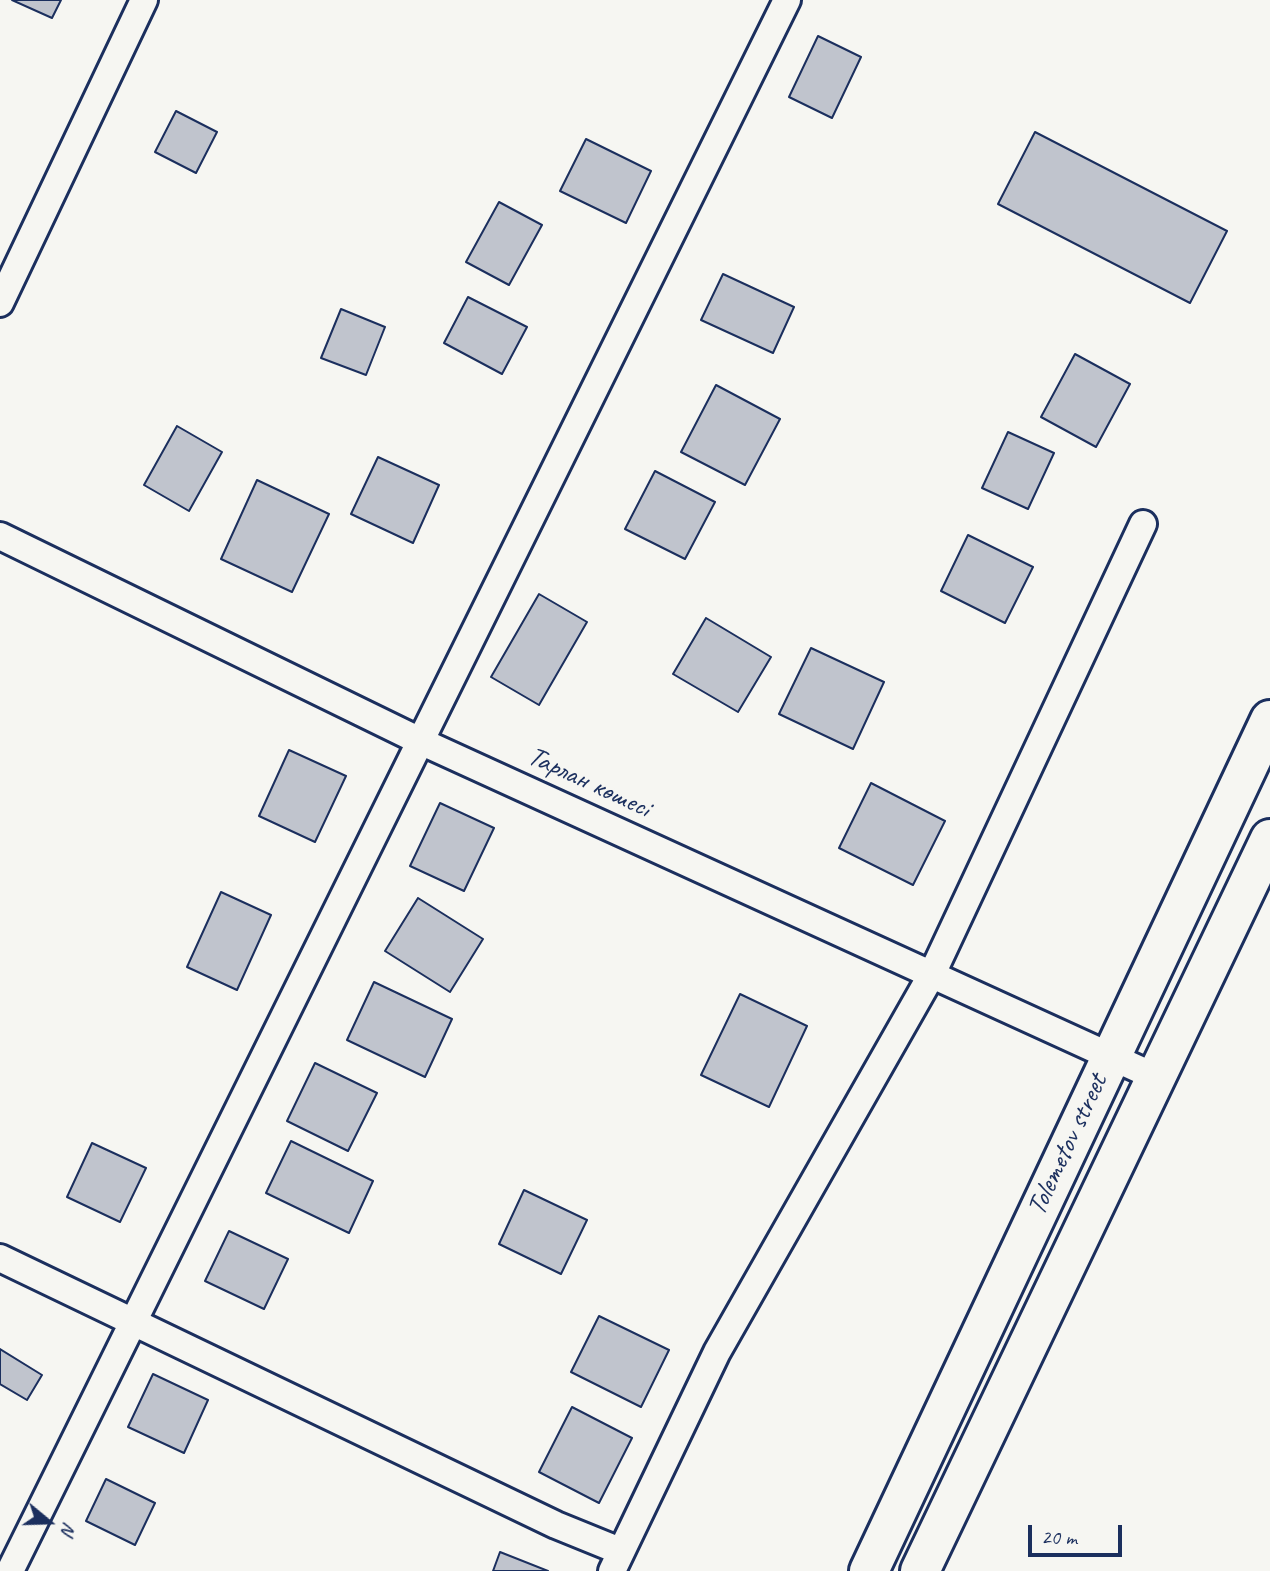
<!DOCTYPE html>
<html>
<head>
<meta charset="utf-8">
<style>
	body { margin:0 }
	#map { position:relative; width:1270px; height:1571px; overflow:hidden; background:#f6f6f2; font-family:Caveat,sans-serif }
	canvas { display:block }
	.north { position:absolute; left:14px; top:1487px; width:70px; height:70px; -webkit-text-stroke:5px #f6f6f2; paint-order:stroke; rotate:109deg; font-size:19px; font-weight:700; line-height:28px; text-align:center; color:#1b2f5e }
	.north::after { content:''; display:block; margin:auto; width:24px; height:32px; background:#1b2f5e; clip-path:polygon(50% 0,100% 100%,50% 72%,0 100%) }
	.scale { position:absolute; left:1028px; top:1525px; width:94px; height:32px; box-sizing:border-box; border:4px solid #1b2f5e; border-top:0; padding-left:9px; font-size:21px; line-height:24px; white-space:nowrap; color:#1b2f5e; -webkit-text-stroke:5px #f6f6f2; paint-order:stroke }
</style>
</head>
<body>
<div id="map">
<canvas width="1270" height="1571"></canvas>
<div class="north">N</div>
<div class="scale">20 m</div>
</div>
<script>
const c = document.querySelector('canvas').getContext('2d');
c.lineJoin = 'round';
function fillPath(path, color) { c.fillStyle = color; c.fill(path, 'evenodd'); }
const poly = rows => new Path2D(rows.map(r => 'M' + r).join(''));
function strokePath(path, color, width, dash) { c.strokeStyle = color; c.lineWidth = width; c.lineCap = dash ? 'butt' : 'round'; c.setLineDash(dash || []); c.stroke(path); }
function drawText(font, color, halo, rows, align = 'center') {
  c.font = font + ' Caveat,sans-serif'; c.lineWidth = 5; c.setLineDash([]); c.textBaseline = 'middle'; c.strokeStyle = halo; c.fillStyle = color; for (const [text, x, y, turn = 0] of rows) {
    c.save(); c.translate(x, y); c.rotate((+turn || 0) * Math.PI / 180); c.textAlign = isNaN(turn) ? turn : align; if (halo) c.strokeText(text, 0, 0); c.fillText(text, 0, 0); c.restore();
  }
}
const building = poly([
	[12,0,61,0,52,18,12,0],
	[818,36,861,57,832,118,789,97,818,36],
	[176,111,217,132,196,173,155,152,176,111],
	[1035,132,1227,231,1190,303,998,204,1035,132],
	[586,139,651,171,626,223,560,191,586,139],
	[499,202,542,225,509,285,466,262,499,202],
	[723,274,794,307,773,353,701,320,723,274],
	[468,297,527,327,502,374,444,343,468,297],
	[341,309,385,327,366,375,321,358,341,309],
	[1075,354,1130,384,1096,447,1041,417,1075,354],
	[716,385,780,419,745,485,681,452,716,385],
	[177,426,222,452,189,511,144,485,177,426],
	[1008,432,1054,453,1028,509,982,488,1008,432],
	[378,457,439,485,413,543,351,514,378,457],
	[655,471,715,502,685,559,625,529,655,471],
	[257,480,329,514,292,592,221,559,257,480],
	[968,535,1033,567,1005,623,941,591,968,535],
	[539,594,587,622,539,705,491,677,539,594],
	[706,618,771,657,738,712,673,674,706,618],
	[811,648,884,682,853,749,779,714,811,648],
	[289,750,346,776,315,842,259,816,289,750],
	[871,783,945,821,913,885,839,848,871,783],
	[440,803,494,828,464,891,410,866,440,803],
	[221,892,271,915,237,990,187,967,221,892],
	[418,898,483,939,450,992,385,951,418,898],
	[374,982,452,1019,425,1077,347,1040,374,982],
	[740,994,807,1026,769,1107,701,1075,740,994],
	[315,1063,377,1093,348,1151,287,1121,315,1063],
	[291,1141,373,1181,349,1233,266,1193,291,1141],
	[92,1143,146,1168,120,1222,67,1197,92,1143],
	[524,1190,587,1220,561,1274,499,1244,524,1190],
	[229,1231,288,1259,264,1309,205,1281,229,1231],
	[599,1316,669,1350,641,1407,571,1372,599,1316],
	[0,1349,42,1375,27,1400,0,1384,0,1349],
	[153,1374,208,1400,184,1453,128,1427,153,1374],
	[572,1407,632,1438,599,1503,539,1472,572,1407],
	[106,1479,155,1503,135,1545,86,1521,106,1479],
	[500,1552,548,1571,493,1571,500,1552]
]);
fillPath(building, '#c0c4cd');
strokePath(building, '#1b2f5e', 2);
const minor = poly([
	[0,303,144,0],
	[0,536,420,741,1158,1078],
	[0,1258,556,1525,620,1551],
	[10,1571,787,0],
	[612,1571,717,1352,932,974,1143,524]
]);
const primary = poly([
	[869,1571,1270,720],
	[920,1571,1270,839]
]);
strokePath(minor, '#1b2f5e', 32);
strokePath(primary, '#1b2f5e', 44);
strokePath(minor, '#f6f6f2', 26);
strokePath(primary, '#f6f6f2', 38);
drawText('28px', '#1b2f5e', '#f6f6f2', [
	["Тарлан көшесі",589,783,25],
	["Tolemetov street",1068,1145,-65]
]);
</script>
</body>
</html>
